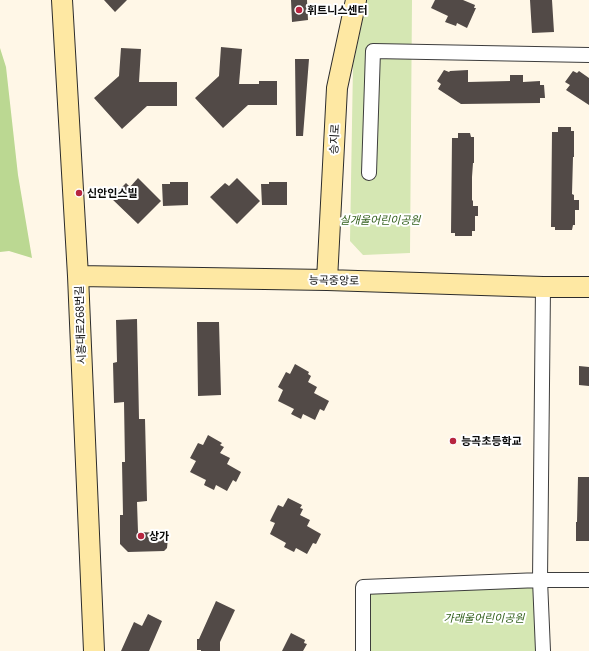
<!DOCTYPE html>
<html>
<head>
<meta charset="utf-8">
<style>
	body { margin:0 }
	canvas { display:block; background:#fff7e7 }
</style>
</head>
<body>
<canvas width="589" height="651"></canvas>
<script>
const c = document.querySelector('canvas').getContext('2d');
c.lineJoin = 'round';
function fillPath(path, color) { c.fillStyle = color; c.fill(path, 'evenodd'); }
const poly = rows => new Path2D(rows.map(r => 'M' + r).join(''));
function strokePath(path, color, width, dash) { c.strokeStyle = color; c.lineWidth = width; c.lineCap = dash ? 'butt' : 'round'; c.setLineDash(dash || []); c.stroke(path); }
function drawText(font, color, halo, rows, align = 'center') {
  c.font = font + ' Georgia,"Noto Sans KR",serif'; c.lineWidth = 4; c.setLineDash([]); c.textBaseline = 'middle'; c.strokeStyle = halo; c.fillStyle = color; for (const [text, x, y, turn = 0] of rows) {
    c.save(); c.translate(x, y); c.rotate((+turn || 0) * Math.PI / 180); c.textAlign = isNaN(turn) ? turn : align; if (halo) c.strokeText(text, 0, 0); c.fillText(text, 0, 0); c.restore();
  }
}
fillPath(poly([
	[367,0,412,0,410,253,363,255,350,241,353,65],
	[536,584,538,651,367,651,367,588]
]), '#d5e7b3');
fillPath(poly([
	[0,48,6,67,18,175,32,258,9,251,0,252]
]), '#bbd892');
fillPath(poly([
	[104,0,127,0,115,12],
	[291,0,307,0,308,20,292,22],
	[435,0,463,0,475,5,474,8,476,8,467,28,457,23,456,26,445,22,448,16,431,8],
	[530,0,552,0,554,32,532,33],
	[221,47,242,49,239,84,259,84,259,81,277,81,277,105,248,105,223,128,195,98,219,76],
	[121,48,141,49,139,82,177,82,177,106,147,106,122,129,94,98,119,76],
	[295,59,309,59,303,136,296,136],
	[444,70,449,72,450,71,468,70,468,82,510,81,510,75,523,75,523,82,540,81,540,85,544,85,545,98,540,98,540,103,461,104,438,89,441,84,437,81],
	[573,71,577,73,579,71,589,78,589,105,566,90,570,85,565,82],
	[558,127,571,127,571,131,574,131,574,157,573,157,572,194,574,195,574,200,579,200,579,210,575,210,575,225,573,225,572,230,555,230,555,227,551,227,552,132,558,132],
	[458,133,470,133,471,137,474,137,474,163,473,163,472,177,472,200,473,201,473,206,478,206,478,216,475,216,475,231,472,231,472,236,455,236,455,233,451,233,452,138,458,138],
	[138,178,161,201,138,224,111,198,126,183,130,187],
	[237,178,260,201,237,224,210,197,225,183,229,186],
	[170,182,188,182,188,205,163,206,162,184,170,184],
	[269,182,287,182,287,205,262,205,261,184,269,184],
	[137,319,139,419,145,419,147,501,137,502,138,532,163,533,163,538,168,538,167,548,164,551,128,552,120,544,120,515,123,515,122,462,125,462,124,402,114,403,113,363,117,362,116,320],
	[197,322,219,322,221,395,198,396],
	[295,364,309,372,308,374,311,376,308,382,317,387,314,393,329,401,324,411,320,409,315,420,303,414,301,419,291,414,294,409,278,401,283,390,278,387,286,372,290,374],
	[579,366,589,367,589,386,579,385],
	[208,435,222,443,220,445,224,447,220,453,230,458,227,464,241,472,236,482,233,480,227,491,216,485,214,490,204,485,206,480,190,472,196,461,190,458,198,443,203,445],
	[578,477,589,477,589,541,576,541,576,522,577,522],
	[288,498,302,505,300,508,303,509,300,515,310,520,307,526,321,534,316,544,313,543,307,554,296,548,294,552,284,547,286,543,270,534,275,523,270,521,278,505,283,507],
	[216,601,235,610,220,642,220,651,201,651,201,650,197,650,197,639,199,639],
	[148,614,162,621,149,651,121,651,134,622,142,626],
	[291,633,305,640,304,643,307,644,303,651,282,651]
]), '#524a47');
const street = poly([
	[369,173,373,51,589,55],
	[543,287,540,580,543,651],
	[363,651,363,587,540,580,589,580]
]);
const secondary = poly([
	[62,0,78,276,94,651],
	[78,276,327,280,543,287,589,287],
	[327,280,337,88,356,0]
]);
strokePath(street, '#3d3d3d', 16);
strokePath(secondary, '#2c2c2c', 22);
strokePath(street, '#fff', 14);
strokePath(secondary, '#fee8a3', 20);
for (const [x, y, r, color] of [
	[299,10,4,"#b7253f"],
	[79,193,4,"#b7253f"],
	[453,441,4,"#b7253f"],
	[141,536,4,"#b7253f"]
]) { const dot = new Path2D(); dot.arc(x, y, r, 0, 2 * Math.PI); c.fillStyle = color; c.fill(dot); strokePath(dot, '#fff', 1.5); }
drawText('bold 11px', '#0a0a0a', '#fff', [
	["휘트니스센터",307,10],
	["신안인스빌",87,193],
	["능곡초등학교",461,441],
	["상가",149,536]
], 'left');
drawText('11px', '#0a0a0a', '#fff', [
	["승지로",334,139,-87],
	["능곡중앙로",334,280,1],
	["시흥대로268번길",80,325,-92]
]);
drawText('italic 11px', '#33601d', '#fff', [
	["실개울어린이공원",380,220],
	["가래울어린이공원",484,618]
]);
</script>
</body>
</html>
